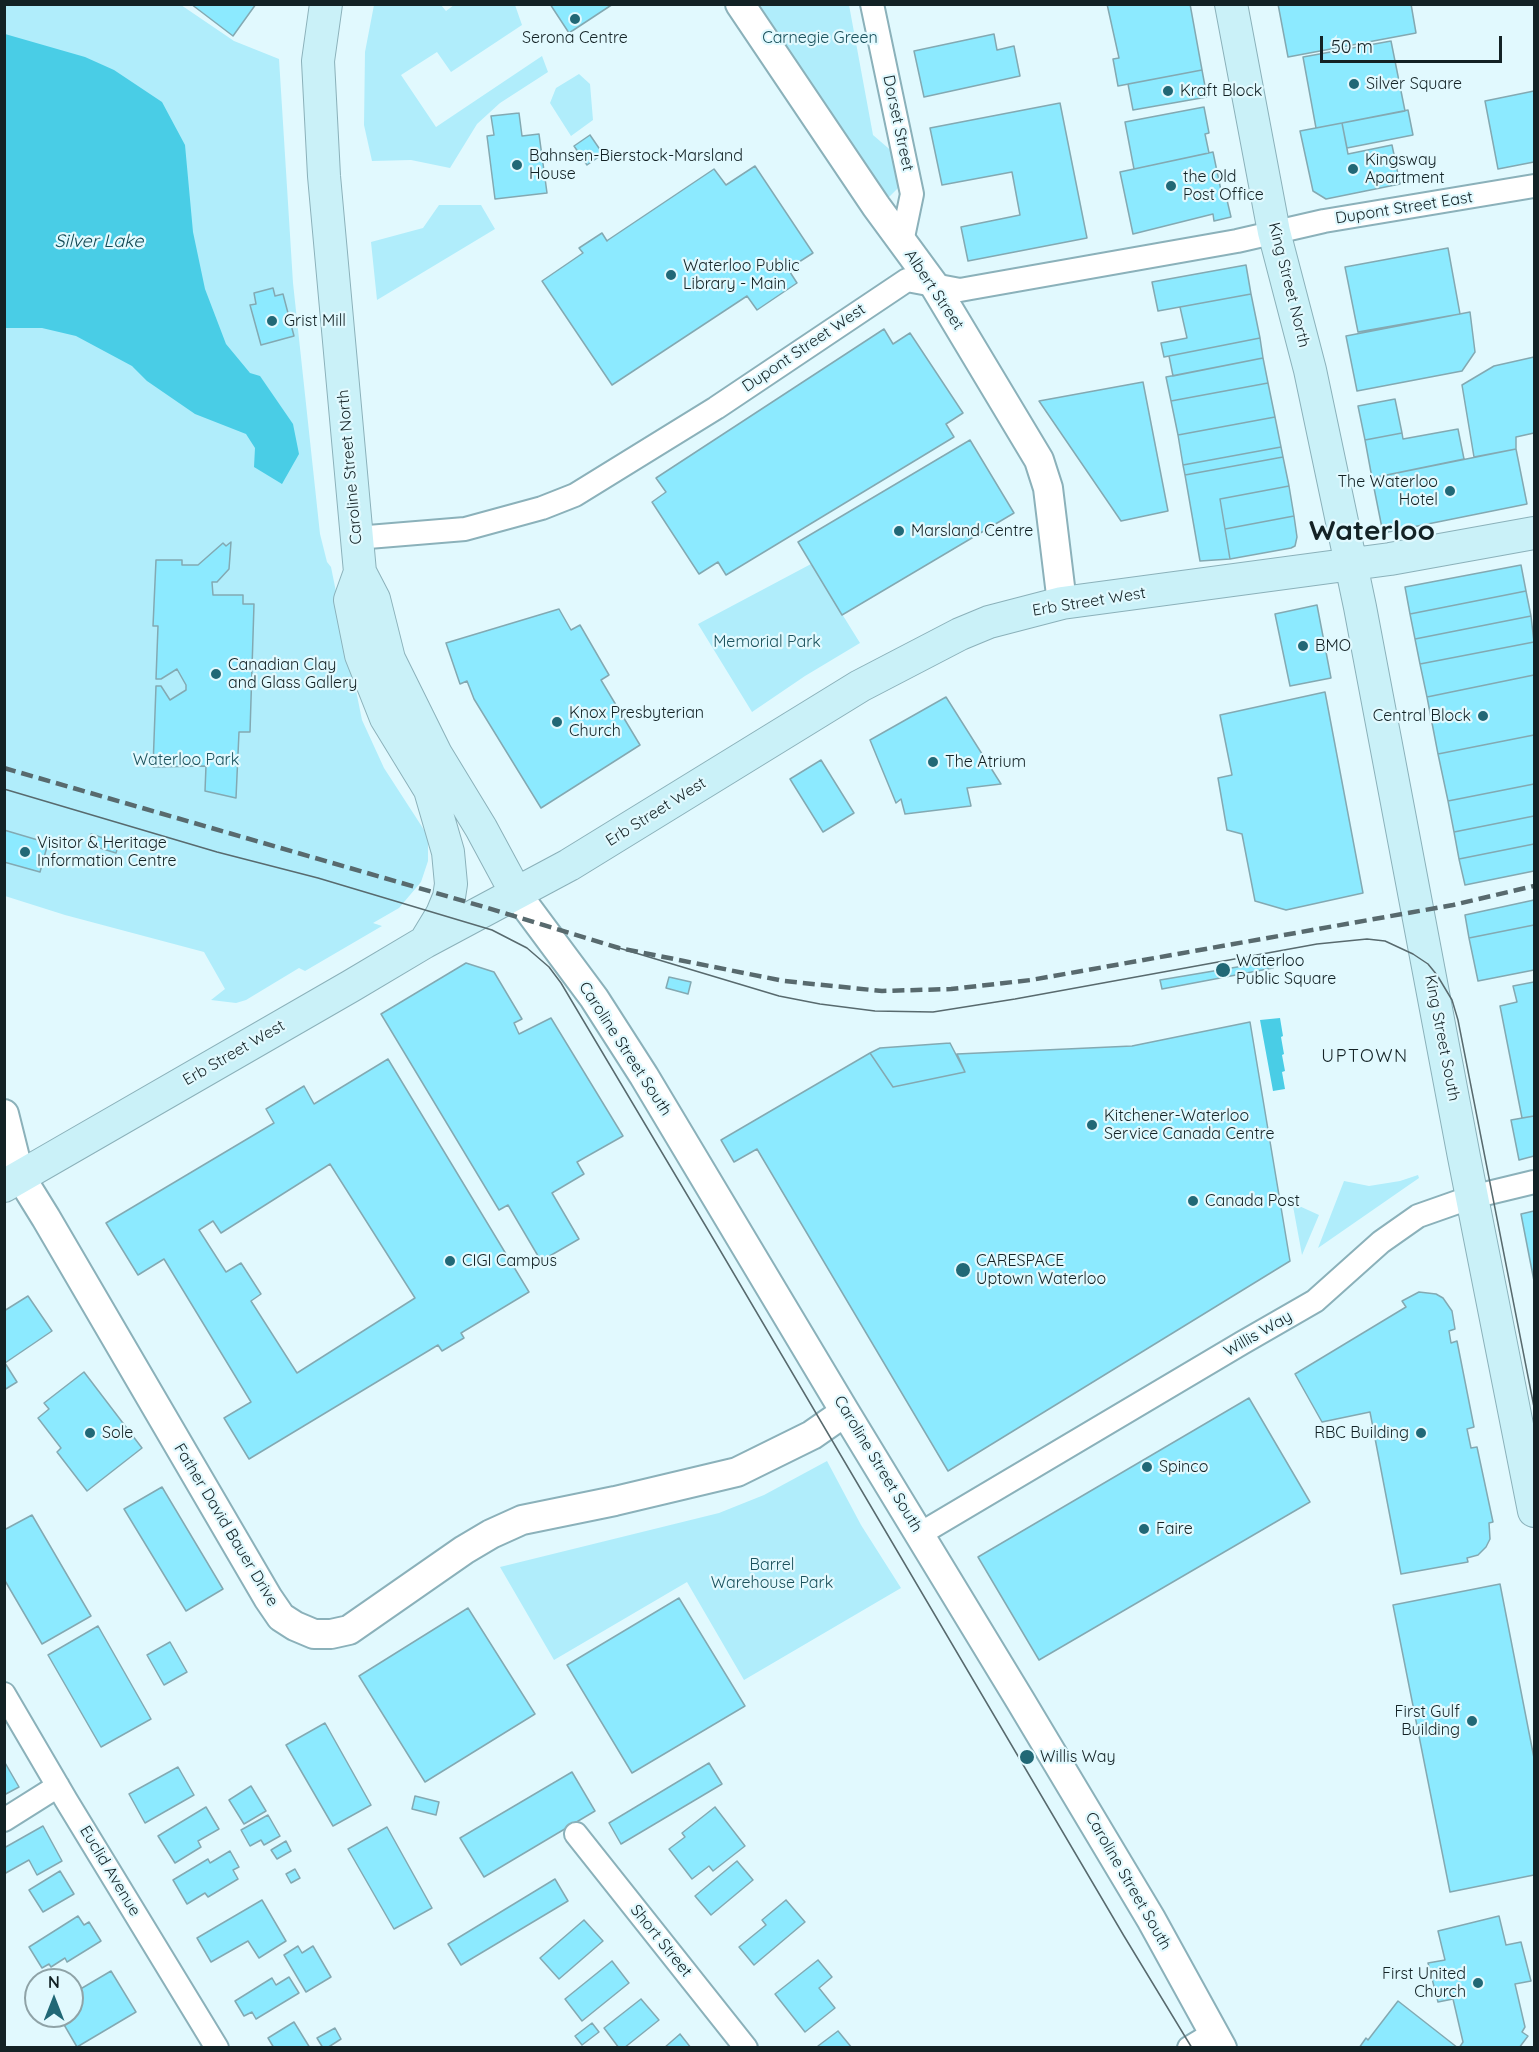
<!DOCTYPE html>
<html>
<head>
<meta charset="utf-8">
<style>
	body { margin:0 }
	#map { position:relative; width:1539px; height:2052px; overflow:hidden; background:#e1f9fe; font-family:Quicksand,sans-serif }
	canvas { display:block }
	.frame { position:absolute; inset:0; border:6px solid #132225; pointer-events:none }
	.north { position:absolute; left:24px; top:1968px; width:60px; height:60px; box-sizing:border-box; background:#e1f9fe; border:2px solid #8fa3a7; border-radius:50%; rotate:0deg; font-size:16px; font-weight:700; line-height:24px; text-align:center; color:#132225 }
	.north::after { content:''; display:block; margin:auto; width:21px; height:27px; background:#216876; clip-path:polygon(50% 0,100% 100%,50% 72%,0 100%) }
	.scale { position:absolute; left:1320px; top:36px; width:182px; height:27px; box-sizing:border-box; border:3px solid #132225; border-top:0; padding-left:8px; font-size:18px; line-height:21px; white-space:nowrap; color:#132225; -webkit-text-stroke:4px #e1f9fe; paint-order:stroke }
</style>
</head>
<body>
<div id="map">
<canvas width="1539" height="2052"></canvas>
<div class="frame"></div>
<div class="north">N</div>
<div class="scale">50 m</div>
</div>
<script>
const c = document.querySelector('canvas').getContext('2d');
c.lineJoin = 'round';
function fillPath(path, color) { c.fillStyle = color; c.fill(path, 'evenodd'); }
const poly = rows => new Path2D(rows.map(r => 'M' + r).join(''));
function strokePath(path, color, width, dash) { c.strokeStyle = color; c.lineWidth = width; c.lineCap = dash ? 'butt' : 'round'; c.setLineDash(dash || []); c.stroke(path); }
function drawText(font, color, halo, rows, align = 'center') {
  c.font = font + ' Quicksand,sans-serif'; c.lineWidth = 4.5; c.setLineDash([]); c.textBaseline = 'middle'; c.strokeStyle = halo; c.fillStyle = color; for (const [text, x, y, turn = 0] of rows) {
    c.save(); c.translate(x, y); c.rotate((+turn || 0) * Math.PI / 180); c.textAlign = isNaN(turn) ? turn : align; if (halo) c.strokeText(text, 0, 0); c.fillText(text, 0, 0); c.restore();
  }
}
fillPath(poly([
	[4,5,181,5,234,41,279,59,293,283,320,534,327,562,331,567,362,720,384,768,428,836,428,861,421,882,399,908,373,923,382,926,305,971,299,968,246,1000,236,1003,211,1000,225,989,204,952,65,915,5,896],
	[374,5,441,5,446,11,454,5,515,5,522,25,451,72,437,52,401,75,436,127,542,56,548,72,500,103,477,124,450,168,411,160,372,161,364,125,365,52],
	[759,5,849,5,873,135,895,154,898,188,888,198,882,196],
	[579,74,590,84,593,120,571,136,550,103,556,88],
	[439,205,481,205,495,229,377,300,371,242,423,228],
	[811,564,860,643,805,676,752,712,698,624],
	[1418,1175,1419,1178,1318,1248,1344,1181,1369,1186,1400,1181],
	[1297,1205,1319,1215,1302,1255,1293,1206],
	[827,1461,861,1525,901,1588,744,1680,687,1582,554,1660,500,1567,719,1513,764,1495]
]), '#b0edfb');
fillPath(poly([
	[5,34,85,57,114,70,162,102,185,145,193,232,205,289,226,344,250,373,260,376,293,424,299,454,282,484,254,467,255,448,246,434,195,414,147,381,132,366,76,336,42,328,5,328],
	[1280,1018,1283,1036,1281,1037,1284,1054,1282,1055,1285,1071,1282,1072,1285,1089,1273,1091,1260,1020]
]), '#49cde6');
const building = poly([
	[191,4,256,4,233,36,191,4],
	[550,4,613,4,569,33,550,4],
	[1107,4,1190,4,1202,70,1118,86,1113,59,1119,58,1107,4],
	[1278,4,1411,4,1416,33,1288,57,1278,4],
	[994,34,997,50,1014,46,1020,76,924,97,914,51,994,34],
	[1391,41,1405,111,1316,128,1303,57,1391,41],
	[1202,70,1207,97,1133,110,1128,84,1202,70],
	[1534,91,1534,162,1498,169,1485,101,1534,91],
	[1060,103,1087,238,968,261,961,227,1020,215,1012,172,942,185,930,128,1060,103],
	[1204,107,1209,133,1205,134,1209,153,1134,169,1125,122,1204,107],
	[1408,110,1413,135,1347,148,1342,123,1408,110],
	[519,113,522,136,539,134,547,193,495,199,487,136,494,135,491,116,519,113],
	[1342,123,1348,154,1392,145,1400,184,1326,199,1313,191,1300,131,1342,123],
	[590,135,603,154,587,165,574,146,590,135],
	[1213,152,1223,200,1227,200,1231,217,1214,221,1213,214,1133,234,1120,172,1213,152],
	[755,166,813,253,788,269,797,283,757,310,747,296,612,385,542,281,583,253,579,248,602,233,607,241,608,240,714,169,726,185,755,166],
	[1448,248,1460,314,1358,332,1345,267,1448,248],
	[1246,265,1251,294,1158,311,1152,282,1246,265],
	[273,288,275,296,283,294,294,336,261,345,250,305,256,304,254,293,273,288],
	[1251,294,1260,338,1164,357,1161,343,1187,338,1180,307,1251,294],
	[1470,312,1475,352,1462,371,1357,391,1346,336,1470,312],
	[884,329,893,344,910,333,963,413,946,424,954,437,726,575,718,562,699,574,652,502,666,492,656,478,884,329],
	[1260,338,1263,358,1173,376,1169,356,1260,338],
	[1534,357,1534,433,1516,437,1516,449,1474,457,1462,385,1494,366,1534,357],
	[1263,358,1268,383,1171,401,1166,377,1263,358],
	[1143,382,1168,511,1121,521,1039,401,1143,382],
	[1268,383,1275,417,1178,435,1171,401,1268,383],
	[1395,399,1402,433,1365,440,1358,406,1395,399],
	[1275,417,1281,447,1183,465,1178,435,1275,417],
	[1458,429,1464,459,1372,478,1365,440,1402,433,1403,439,1458,429],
	[970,440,1014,513,842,615,798,542,970,440],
	[1281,447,1283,457,1185,475,1183,465,1281,447],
	[1516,449,1527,504,1383,533,1372,478,1516,449],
	[1283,457,1289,486,1220,499,1230,559,1200,561,1185,475,1283,457],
	[1289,486,1294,516,1225,529,1220,499,1289,486],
	[1294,516,1297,537,1295,546,1291,548,1230,559,1225,529,1294,516],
	[231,542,229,569,217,582,212,582,213,595,243,595,243,604,254,604,250,732,239,732,236,798,205,791,206,766,153,767,156,686,161,686,170,700,186,690,186,685,177,669,161,679,156,679,158,626,153,626,156,560,182,560,182,565,198,565,223,543,226,546,231,542],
	[1521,565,1526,591,1410,614,1405,587,1521,565],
	[1526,591,1531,616,1415,639,1410,614,1526,591],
	[1317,605,1331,678,1290,686,1275,614,1317,605],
	[559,609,571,630,580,625,609,675,601,680,640,745,541,808,474,699,467,681,460,684,446,643,559,609],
	[1531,616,1534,642,1420,664,1415,639,1531,616],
	[1534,642,1534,675,1427,697,1420,664,1534,642],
	[1534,675,1534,735,1438,754,1427,697,1534,675],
	[1325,692,1363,893,1286,910,1255,901,1242,834,1227,830,1218,778,1232,775,1220,715,1325,692],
	[946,697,1001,784,967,788,971,806,905,814,901,799,896,803,870,740,946,697],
	[1534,735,1534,784,1448,801,1438,754,1534,735],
	[821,760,854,813,823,832,790,779,821,760],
	[1534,784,1534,816,1454,832,1448,801,1534,784],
	[1534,816,1534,844,1459,859,1454,832,1534,816],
	[4,830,48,843,40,872,4,862,4,830],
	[91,834,119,843,116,853,87,844,91,834],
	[1534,844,1534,871,1465,885,1459,859,1534,844],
	[1534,900,1534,925,1469,938,1465,915,1534,900],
	[1534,925,1534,970,1478,981,1469,938,1534,925],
	[1273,961,1273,968,1162,989,1160,980,1273,961],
	[466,963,494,972,522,1019,514,1023,519,1034,551,1018,623,1136,577,1162,584,1174,552,1193,579,1239,541,1261,508,1205,499,1210,381,1014,466,963],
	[669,977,691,982,688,994,666,988,669,977],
	[1534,982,1534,1116,1522,1118,1500,1006,1517,1002,1513,986,1534,982],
	[1250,1022,1290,1261,948,1471,757,1149,734,1162,721,1140,870,1053,893,1087,965,1072,957,1054,1132,1046,1250,1022],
	[950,1043,965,1072,893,1087,870,1053,880,1048,950,1043],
	[388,1059,529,1292,461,1333,464,1338,442,1351,438,1345,249,1459,224,1418,251,1402,164,1259,138,1275,106,1223,274,1123,266,1109,304,1086,314,1104,388,1059],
	[330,1164,415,1298,297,1373,251,1301,261,1294,241,1263,226,1272,199,1230,213,1221,221,1233,330,1164],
	[1534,1116,1534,1156,1519,1160,1511,1120,1534,1116],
	[1534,1211,1534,1281,1521,1214,1534,1211],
	[1419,1292,1436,1294,1443,1298,1452,1311,1455,1329,1449,1331,1451,1343,1457,1341,1474,1427,1467,1429,1471,1448,1477,1447,1493,1522,1489,1523,1490,1539,1486,1547,1478,1555,1467,1558,1468,1562,1401,1574,1370,1412,1322,1422,1295,1374,1406,1307,1402,1301,1419,1292],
	[28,1296,52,1331,5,1363,17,1382,4,1390,4,1311,28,1296],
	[84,1372,142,1448,87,1491,57,1452,61,1448,38,1418,49,1409,44,1403,84,1372],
	[1249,1398,1310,1502,1039,1660,978,1557,1249,1398],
	[162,1487,223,1589,186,1611,124,1509,162,1487],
	[32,1515,91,1616,42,1644,4,1579,4,1530,32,1515],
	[1500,1584,1534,1758,1534,1875,1450,1892,1393,1605,1500,1584],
	[679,1598,745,1706,632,1773,567,1665,679,1598],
	[468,1608,535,1714,425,1782,359,1676,468,1608],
	[98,1626,151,1719,101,1747,48,1655,98,1626],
	[170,1642,187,1672,164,1685,147,1655,170,1642],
	[325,1723,371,1805,333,1826,286,1745,325,1723],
	[4,1761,19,1787,4,1795,4,1761],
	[709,1763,722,1784,621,1844,609,1823,709,1763],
	[178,1767,194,1795,145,1823,129,1794,178,1767],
	[572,1772,595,1811,484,1877,460,1838,572,1772],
	[251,1786,266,1811,244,1824,229,1800,251,1786],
	[415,1796,439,1802,436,1815,412,1809,415,1796],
	[206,1807,219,1829,198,1841,201,1847,175,1863,158,1836,206,1807],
	[715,1807,745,1846,713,1871,709,1866,692,1879,669,1849,685,1837,682,1833,715,1807],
	[268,1815,280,1836,264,1845,261,1840,250,1846,241,1830,268,1815],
	[43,1826,62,1861,37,1875,29,1860,4,1874,4,1848,43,1826],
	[387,1827,432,1908,394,1929,348,1849,387,1827],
	[286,1841,291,1851,277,1859,271,1850,286,1841],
	[230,1851,239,1867,233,1870,238,1879,208,1897,205,1893,187,1904,173,1880,208,1859,210,1863,230,1851],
	[737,1861,753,1880,711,1915,695,1896,737,1861],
	[295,1869,300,1878,291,1883,286,1874,295,1869],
	[60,1871,74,1894,43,1912,29,1890,60,1871],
	[555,1879,568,1901,461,1965,448,1944,555,1879],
	[262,1900,286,1941,259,1958,248,1941,211,1962,197,1938,262,1900],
	[786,1900,805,1922,754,1965,739,1947,766,1925,762,1920,786,1900],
	[78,1916,84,1925,89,1922,101,1941,67,1962,65,1958,51,1967,49,1964,42,1968,29,1947,78,1916],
	[1499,1916,1506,1945,1521,1942,1531,1981,1515,1984,1525,2027,1522,2032,1528,2036,1519,2048,1459,2048,1463,2042,1453,1999,1438,2002,1428,1963,1445,1960,1438,1931,1499,1916],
	[584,1920,603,1941,559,1979,540,1958,584,1920],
	[298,1946,302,1953,313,1946,331,1977,306,1992,284,1955,298,1946],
	[818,1960,832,1977,819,1988,835,2008,805,2032,775,1994,818,1960],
	[612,1961,629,1983,582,2021,565,1999,612,1961],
	[111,1971,136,2012,77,2047,59,2016,72,2016,72,1994,111,1971],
	[289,1977,299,1993,256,2019,252,2012,244,2016,235,2001,272,1978,276,1985,289,1977],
	[641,1999,659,2020,624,2048,619,2048,604,2028,641,1999],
	[1398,2001,1458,2048,1359,2048,1366,2038,1368,2040,1398,2001],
	[294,2022,310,2048,274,2048,268,2038,294,2022],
	[592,2023,599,2032,582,2045,575,2036,592,2023],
	[335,2028,341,2039,327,2048,323,2048,317,2038,335,2028],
	[838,2031,852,2048,819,2048,818,2046,838,2031],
	[680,2034,691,2048,664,2048,680,2034]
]);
fillPath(building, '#8ceaff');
strokePath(building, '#83a9b2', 1.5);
const minor = poly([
	[872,4,912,194,902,242],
	[356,538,465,529,542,508,575,495,716,408,907,280,960,290,971,288,1237,241,1324,221,1534,186],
	[920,1534,1242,1343,1315,1301,1381,1242,1418,1216,1472,1197,1534,1182],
	[4,1694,66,1800,217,2048],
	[4,1820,58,1786],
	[576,1834,746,2048],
	[1189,2048,1214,2033]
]);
const tertiary = poly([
	[740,4,876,206,934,285,1039,460,1048,488,1062,603],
	[516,893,594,998,644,1076,845,1412,1020,1700,1151,1919,1222,2048],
	[4,1114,19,1174],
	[4,1155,20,1176,46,1218,268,1598,281,1617,295,1626,314,1634,331,1634,349,1630,464,1550,491,1534,522,1520,615,1501,737,1472,812,1435,845,1412]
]);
const secondary = poly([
	[326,4,318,61,324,176,360,572,374,599,389,659,436,754,481,828,516,893],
	[1231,4,1274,232,1310,370,1360,607,1464,1157,1534,1511],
	[360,572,350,600,361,655,386,718,430,790,448,852,451,884,449,897,442,914,425,942],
	[4,1186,351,986,425,942,569,865,860,686,960,634,989,622,1062,603,1390,559,1534,533]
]);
strokePath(minor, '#8bb1ba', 26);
strokePath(tertiary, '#8bb1ba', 32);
strokePath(secondary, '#8bb1ba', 34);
strokePath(minor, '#fff', 22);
strokePath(tertiary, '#fff', 28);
strokePath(secondary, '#caf1f8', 32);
strokePath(poly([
	[4,789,217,852,318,878,492,930,527,948,549,967,561,983,714,1240,1124,1936,1192,2048],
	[619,948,779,996,820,1004,875,1011,933,1012,1015,999,1317,944,1367,939,1385,941,1413,954,1428,964,1437,975,1452,1000,1458,1020,1534,1407]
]), '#586a6e', 1.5);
strokePath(poly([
	[4,768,488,908,619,948,784,981,882,991,951,989,1031,980,1453,905,1534,886]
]), '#586a6e', 4.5, [12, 6]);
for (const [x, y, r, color] of [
	[575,19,6,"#216876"],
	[1354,84,6,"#216876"],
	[1168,91,6,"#216876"],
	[517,165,6,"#216876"],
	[1353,169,6,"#216876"],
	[1171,186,6,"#216876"],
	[671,275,6,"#216876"],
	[272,321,6,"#216876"],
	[1450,491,6,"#216876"],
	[899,531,6,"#216876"],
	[1303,646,6,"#216876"],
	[216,674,6,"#216876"],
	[1483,716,6,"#216876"],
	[557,722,6,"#216876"],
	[933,762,6,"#216876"],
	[25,852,6,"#216876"],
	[1223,970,8,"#216876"],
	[1092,1125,6,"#216876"],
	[1193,1201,6,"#216876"],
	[450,1261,6,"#216876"],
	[963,1270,8,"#216876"],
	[90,1433,6,"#216876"],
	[1421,1433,6,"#216876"],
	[1147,1467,6,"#216876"],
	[1144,1529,6,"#216876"],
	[1472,1721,6,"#216876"],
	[1027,1757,8,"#216876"],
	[1478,1983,6,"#216876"]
]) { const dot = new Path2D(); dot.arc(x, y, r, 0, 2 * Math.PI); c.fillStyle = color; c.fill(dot); strokePath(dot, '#e1f9fe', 2); }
drawText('16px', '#132225', '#e1f9fe', [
	["Serona Centre",575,38,"center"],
	["Silver Square",1366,84],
	["Kraft Block",1180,91],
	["Bahnsen-Bierstock-Marsland",529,156],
	["House",529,174],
	["Kingsway",1365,160],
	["Apartment",1365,178],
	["the Old",1183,177],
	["Post Office",1183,195],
	["Waterloo Public",683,266],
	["Library - Main",683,284],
	["Grist Mill",284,321],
	["The Waterloo",1438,482,"right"],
	["Hotel",1438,500,"right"],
	["Marsland Centre",911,531],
	["BMO",1315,646],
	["Canadian Clay",228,665],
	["and Glass Gallery",228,683],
	["Knox Presbyterian",569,713],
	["Church",569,731],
	["Central Block",1471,716,"right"],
	["The Atrium",945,762],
	["Visitor & Heritage",37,843],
	["Information Centre",37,861],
	["Waterloo",1236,961],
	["Public Square",1236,979],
	["Kitchener-Waterloo",1104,1116],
	["Service Canada Centre",1104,1134],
	["Canada Post",1205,1201],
	["CIGI Campus",462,1261],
	["CARESPACE",976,1261],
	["Uptown Waterloo",976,1279],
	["Sole",102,1433],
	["RBC Building",1409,1433,"right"],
	["Spinco",1159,1467],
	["Faire",1156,1529],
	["First Gulf",1460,1712,"right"],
	["Building",1460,1730,"right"],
	["Willis Way",1040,1757],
	["First United",1466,1974,"right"],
	["Church",1466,1992,"right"]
], 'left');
drawText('16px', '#1a515c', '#e1f9fe', [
	["Carnegie Green",820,38],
	["Memorial Park",767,642],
	["Waterloo Park",186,760],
	["Barrel",772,1565],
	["Warehouse Park",772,1583]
]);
drawText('16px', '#132225', '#e1f9fe', [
	["Dorset Street",898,123,78],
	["Dupont Street East",1404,208,-9],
	["King Street North",1289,285,76],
	["Albert Street",934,290,56],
	["Dupont Street West",804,348,-34],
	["Caroline Street North",350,467,-95],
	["Erb Street West",1089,602,-9],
	["Erb Street West",656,812,-32],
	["King Street South",1442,1038,79],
	["Caroline Street South",625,1049,57],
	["Erb Street West",234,1053,-30],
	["Willis Way",1258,1334,-30],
	["Caroline Street South",878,1464,59],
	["Father David Bauer Drive",226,1525,59],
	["Euclid Avenue",110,1871,59],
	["Caroline Street South",1128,1881,60],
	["Short Street",661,1941,51]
]);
drawText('italic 18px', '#124a55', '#e1f9fe', [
	["Silver Lake",99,242]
]);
c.letterSpacing = '1.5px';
drawText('18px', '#132225', '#e1f9fe', [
	["UPTOWN",1365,1057]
]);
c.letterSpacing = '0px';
drawText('bold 28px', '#132225', '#e1f9fe', [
	["Waterloo",1372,532]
]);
</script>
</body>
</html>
